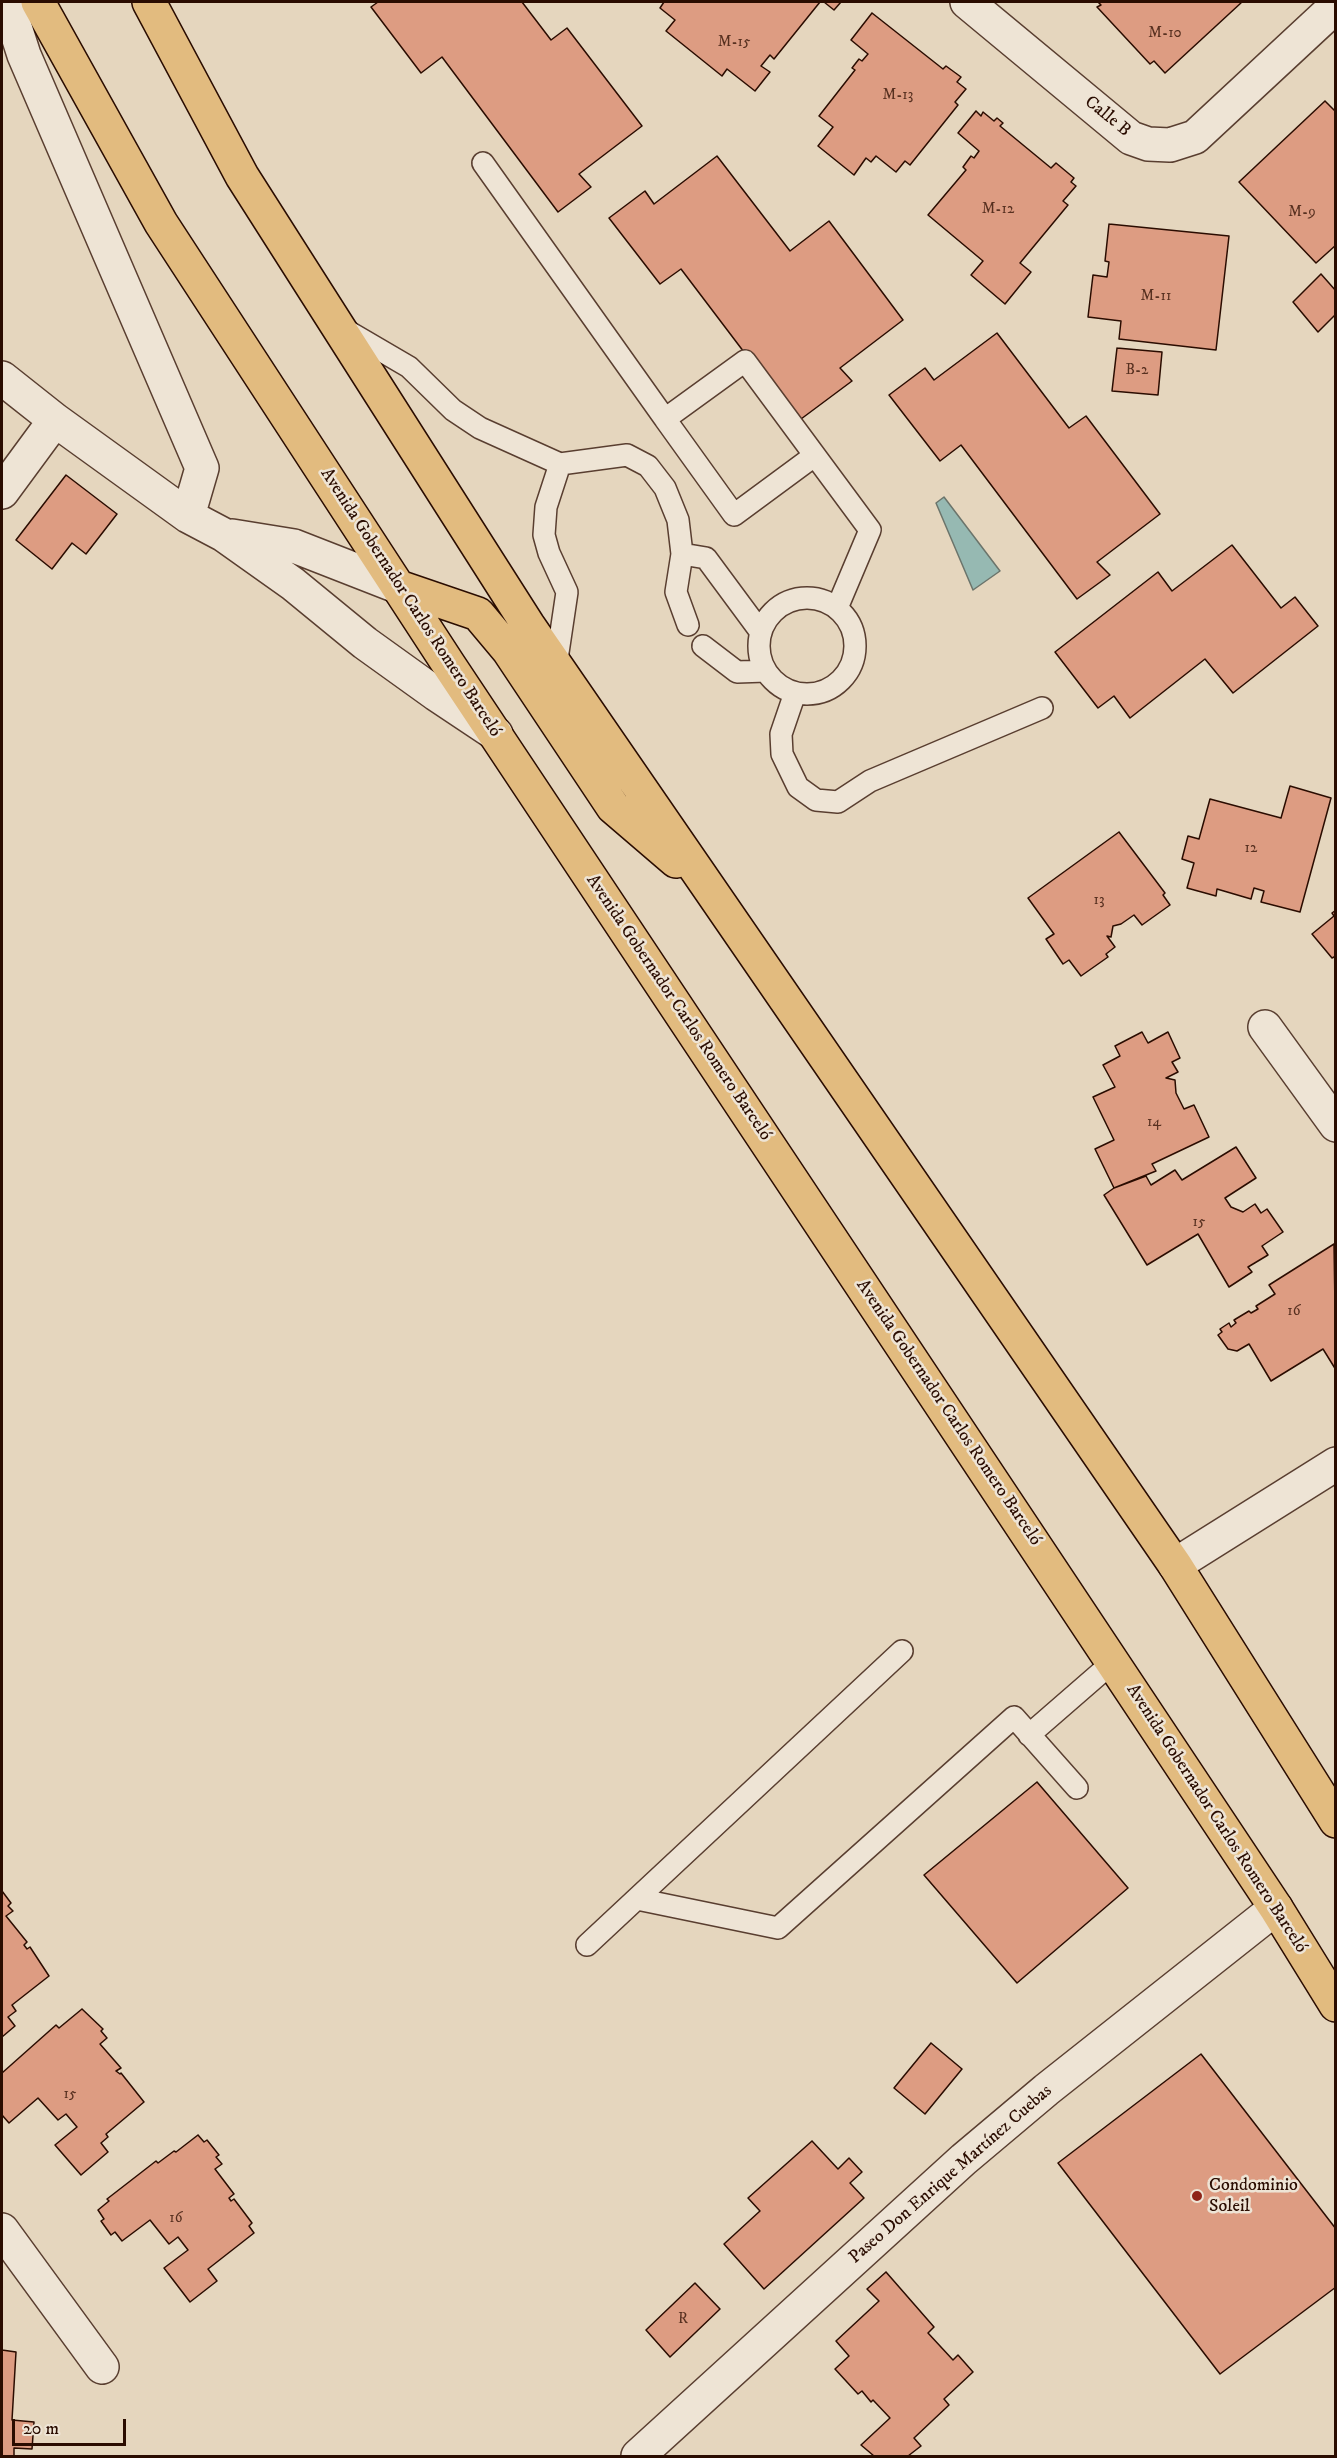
<!DOCTYPE html>
<html>
<head>
<meta charset="utf-8">
<style>
	body { margin:0 }
	#map { position:relative; width:1337px; height:2458px; overflow:hidden; background:#e5d6be; font-family:"IM FELL DW Pica",serif }
	canvas { display:block }
	.frame { position:absolute; inset:0; border:3px solid #2a0c00; pointer-events:none }
	.scale { position:absolute; left:12px; top:2419px; width:114px; height:27px; box-sizing:border-box; border:3px solid #2a0c00; border-top:0; padding-left:8px; font-size:18px; line-height:21px; white-space:nowrap; color:#2a0c00; -webkit-text-stroke:4px #eee4d5; paint-order:stroke }
</style>
</head>
<body>
<div id="map">
<canvas width="1337" height="2458"></canvas>
<div class="frame"></div>
<div class="scale">20 m</div>
</div>
<script>
const c = document.querySelector('canvas').getContext('2d');
c.lineJoin = 'round';
function fillPath(path, color) { c.fillStyle = color; c.fill(path, 'evenodd'); }
const poly = rows => new Path2D(rows.map(r => 'M' + r).join(''));
function strokePath(path, color, width, dash) { c.strokeStyle = color; c.lineWidth = width; c.lineCap = dash ? 'butt' : 'round'; c.setLineDash(dash || []); c.stroke(path); }
function drawText(font, color, halo, rows, align = 'center') {
  c.font = font + ' "IM FELL DW Pica",serif'; c.lineWidth = 5; c.setLineDash([]); c.textBaseline = 'middle'; c.strokeStyle = halo; c.fillStyle = color; for (const [text, x, y, turn = 0] of rows) {
    c.save(); c.translate(x, y); c.rotate((+turn || 0) * Math.PI / 180); c.textAlign = isNaN(turn) ? turn : align; if (halo) c.strokeText(text, 0, 0); c.fillText(text, 0, 0); c.restore();
  }
}
const water = poly([
	[944,497,1000,571,973,590,936,503,944,497]
]);
fillPath(water, '#96b9b2');
strokePath(water, '#6b746b', 1.5);
const building = poly([
	[378,2,522,2,551,40,567,28,642,126,579,174,591,187,558,212,442,57,421,73,371,7,378,2],
	[664,2,820,2,774,59,770,55,761,66,770,72,755,91,727,69,722,76,666,31,675,20,660,8,664,2],
	[824,2,841,2,834,10,824,2],
	[1098,2,1242,2,1165,73,1154,61,1150,64,1097,7,1101,5,1098,2],
	[872,13,943,69,946,66,961,77,957,82,966,89,955,102,958,105,910,165,905,161,896,172,876,156,871,162,866,158,854,175,818,146,833,127,819,116,855,70,852,68,859,59,862,61,868,54,851,40,872,13],
	[1325,101,1336,112,1336,245,1316,263,1239,182,1325,101],
	[976,111,981,116,983,112,994,121,997,118,1003,123,1000,126,1051,168,1056,163,1074,178,1071,182,1076,186,1063,201,1068,205,1020,263,1031,272,1005,304,971,275,983,261,928,215,966,170,963,167,971,156,974,158,979,151,958,133,976,111],
	[717,156,790,251,829,221,903,320,840,368,852,381,797,422,681,269,660,284,609,218,645,191,654,204,717,156],
	[1109,224,1229,236,1216,350,1119,339,1121,321,1088,317,1093,275,1107,277,1109,262,1105,261,1109,224],
	[1321,274,1336,291,1336,314,1318,332,1293,302,1321,274],
	[997,333,1069,428,1086,416,1160,514,1097,562,1110,575,1077,599,961,445,940,461,889,395,925,368,934,380,997,333],
	[1117,348,1162,352,1158,395,1112,391,1117,348],
	[66,475,117,514,86,554,72,543,52,569,16,540,66,475],
	[1232,545,1281,608,1295,597,1318,626,1233,693,1205,659,1130,718,1114,696,1098,708,1055,652,1158,572,1172,591,1232,545],
	[1290,786,1331,798,1300,912,1261,902,1264,891,1254,888,1251,899,1217,889,1216,896,1187,888,1194,863,1182,859,1188,836,1199,839,1210,799,1281,818,1290,786],
	[1119,832,1165,893,1163,895,1170,905,1142,925,1134,915,1121,924,1113,926,1111,937,1107,936,1115,947,1106,954,1108,957,1081,976,1069,960,1063,964,1046,939,1054,934,1028,898,1119,832],
	[1336,910,1336,956,1332,958,1312,934,1334,916,1332,913,1336,910],
	[1142,1032,1148,1043,1168,1032,1180,1058,1172,1062,1178,1072,1166,1078,1175,1080,1176,1093,1184,1109,1194,1105,1209,1137,1152,1164,1156,1171,1114,1188,1095,1149,1114,1140,1093,1097,1115,1087,1103,1065,1120,1056,1115,1046,1142,1032],
	[1236,1147,1256,1178,1225,1198,1231,1207,1243,1212,1255,1204,1261,1213,1267,1209,1283,1232,1262,1246,1268,1255,1248,1267,1252,1272,1229,1287,1198,1234,1147,1265,1104,1195,1114,1188,1146,1176,1151,1185,1175,1170,1182,1180,1236,1147],
	[1334,1244,1336,1370,1323,1349,1271,1381,1249,1344,1237,1351,1228,1349,1218,1335,1222,1332,1220,1329,1229,1323,1231,1327,1236,1323,1234,1320,1249,1311,1251,1313,1258,1309,1256,1306,1275,1294,1269,1285,1334,1244],
	[1037,1782,1128,1888,1017,1983,924,1875,1037,1782],
	[2,1891,11,1903,8,1906,13,1911,6,1916,27,1942,24,1945,27,1949,30,1947,49,1976,12,2005,16,2011,8,2017,15,2026,2,2037,2,1891],
	[82,2009,103,2029,101,2031,107,2038,100,2044,121,2068,116,2071,120,2074,121,2073,144,2102,106,2134,108,2137,101,2143,108,2152,81,2175,55,2145,77,2127,66,2114,58,2120,38,2098,9,2123,2,2115,2,2073,56,2025,59,2028,82,2009],
	[931,2043,962,2069,925,2114,894,2088,931,2043],
	[1201,2054,1336,2229,1336,2287,1220,2374,1058,2163,1201,2054],
	[198,2135,204,2142,207,2140,219,2155,216,2157,222,2164,215,2169,234,2194,229,2198,231,2201,234,2199,252,2223,249,2226,254,2233,208,2269,217,2281,190,2302,164,2268,188,2250,178,2237,169,2244,150,2220,122,2241,115,2232,111,2235,101,2221,104,2219,98,2210,109,2201,107,2199,156,2161,158,2163,174,2151,176,2152,198,2135],
	[812,2141,838,2169,849,2158,862,2172,850,2183,864,2198,764,2289,724,2244,760,2211,748,2198,812,2141],
	[886,2272,934,2327,928,2333,953,2360,958,2355,973,2372,944,2399,949,2405,914,2438,921,2446,908,2456,874,2456,861,2445,890,2418,873,2400,871,2402,862,2391,858,2394,835,2369,849,2356,836,2341,879,2301,867,2289,886,2272],
	[695,2283,720,2309,670,2357,646,2330,695,2283],
	[2,2340,2,2350,16,2352,12,2420,34,2422,32,2449,14,2448,14,2456,2,2456,2,2340]
]);
fillPath(building, '#dd9c82');
strokePath(building, '#2a0c00', 1.5);
const service = poly([
	[483,163,665,419],
	[344,329,409,367,453,410,480,428,560,464,546,507,544,535,549,553,567,592,556,666],
	[814,456,734,515,665,419,745,361,870,530,837,608],
	[560,464,627,455,648,466,665,488,678,520,682,554,676,592,688,625],
	[682,554,706,558,760,631],
	'759 646a48 48 0 1 1 96 0a48 48 0 1 1-96 0Z',
	[703,646,737,672,766,671],
	[795,693,781,734,782,754,798,787,816,800,838,802,870,781,1042,708],
	[1029,1735,1113,1662],
	[637,1899,778,1928,1014,1717,1077,1788],
	[587,1945,902,1651]
]);
const minor = poly([
	[7,2,24,55,202,468,188,516],
	[967,2,1131,138,1148,144,1170,145,1195,137,1336,6],
	[2,378,55,420,188,516,224,535,293,584,365,643,436,694,496,734],
	[2,492,55,420],
	[232,536,294,546,399,587],
	[1265,1027,1336,1125],
	[1175,1565,1336,1464],
	[2,2230,102,2367],
	[638,2456,964,2159,1046,2090,1276,1908]
]);
const primary = poly([
	[38,2,161,223,449,665,1276,1908,1336,2005],
	[149,2,242,176,528,625,1175,1565,1336,1821],
	[399,587,478,614,509,651,613,807,676,861]
]);
strokePath(service, '#593e30', 24);
strokePath(minor, '#593e30', 36);
strokePath(primary, '#2a0c00', 36);
strokePath(service, '#eee4d5', 21);
strokePath(minor, '#eee4d5', 33);
strokePath(primary, '#e2bb7f', 33);
for (const [x, y, r, color] of [
	[1197,2196,6,"#8f2418"]
]) { const dot = new Path2D(); dot.arc(x, y, r, 0, 2 * Math.PI); c.fillStyle = color; c.fill(dot); strokePath(dot, '#eee4d5', 2); }
drawText('15px', '#573020', null, [
	["M-10",1165,34],
	["M-15",734,43],
	["M-13",898,96],
	["M-12",998,210],
	["M-9",1302,213],
	["M-11",1156,297],
	["B-2",1137,371],
	["12",1251,849],
	["13",1099,901],
	["14",1154,1123],
	["15",1199,1223],
	["16",1294,1312],
	["15",70,2095],
	["16",176,2219],
	["R",683,2320]
]);
drawText('18px', '#2a0c00', '#eee4d5', [
	["Calle B",1107,117,39],
	["Avenida Gobernador Carlos Romero Barceló",410,603,57],
	["Avenida Gobernador Carlos Romero Barceló",678,1008,56],
	["Avenida Gobernador Carlos Romero Barceló",948,1413,56],
	["Avenida Gobernador Carlos Romero Barceló",1216,1819,57],
	["Paseo Don Enrique Martínez Cuebas",951,2175,-41]
]);
drawText('18px', '#2a0c00', '#eee4d5', [
	["Condominio",1209,2186],
	["Soleil",1209,2207]
], 'left');
</script>
</body>
</html>
